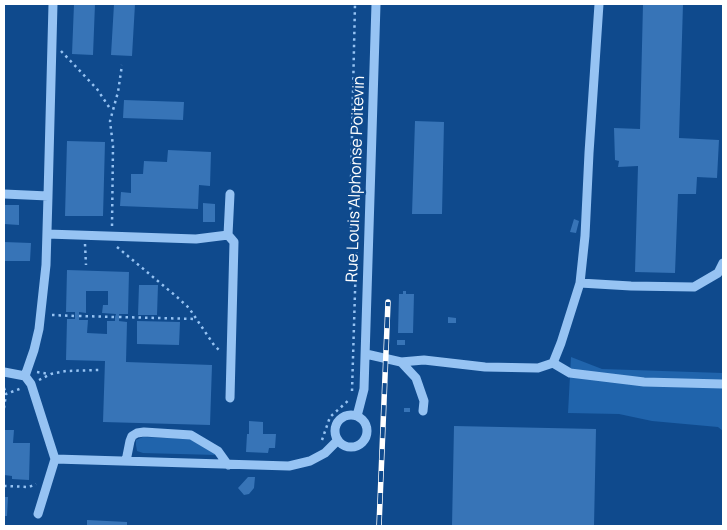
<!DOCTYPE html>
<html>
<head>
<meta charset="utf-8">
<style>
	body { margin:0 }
	#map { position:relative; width:727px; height:530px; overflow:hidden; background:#0f4a8d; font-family:Manrope,sans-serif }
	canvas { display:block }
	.frame { position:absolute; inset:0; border:5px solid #fff; pointer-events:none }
</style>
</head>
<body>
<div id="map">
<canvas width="727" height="530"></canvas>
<div class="frame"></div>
</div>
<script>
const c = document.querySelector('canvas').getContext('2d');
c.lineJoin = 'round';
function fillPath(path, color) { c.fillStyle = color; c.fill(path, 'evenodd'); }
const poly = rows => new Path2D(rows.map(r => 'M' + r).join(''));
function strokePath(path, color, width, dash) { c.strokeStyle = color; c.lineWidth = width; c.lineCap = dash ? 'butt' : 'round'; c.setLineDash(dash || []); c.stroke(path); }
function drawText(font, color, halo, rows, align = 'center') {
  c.font = font + ' Manrope,sans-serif'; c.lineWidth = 4.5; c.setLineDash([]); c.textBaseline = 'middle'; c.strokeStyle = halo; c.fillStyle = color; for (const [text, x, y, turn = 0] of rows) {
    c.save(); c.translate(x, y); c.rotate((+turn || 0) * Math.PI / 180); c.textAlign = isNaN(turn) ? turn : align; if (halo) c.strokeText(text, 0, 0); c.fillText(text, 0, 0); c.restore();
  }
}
fillPath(poly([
	[571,357,602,369,723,373,723,431,718,427,652,421,619,414,568,413],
	[143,437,194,439,217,455,143,453,137,451,136,445,136,440]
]), '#2064ac');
fillPath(poly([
	[74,4,95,4,93,55,72,54],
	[114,4,135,4,132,56,111,55],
	[643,4,683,4,679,138,719,140,717,178,697,177,696,194,678,194,675,273,635,272,638,166,618,167,619,161,615,160,614,128,640,129],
	[124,100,184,102,183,120,123,118],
	[415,121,444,122,442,214,412,214],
	[67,141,105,142,103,216,65,216],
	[168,150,211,152,210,186,199,185,198,209,120,206,121,192,131,193,131,174,143,174,144,161,167,162],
	[203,203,215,204,215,222,203,222],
	[4,205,19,205,19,225,4,224],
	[574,219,579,221,576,233,570,232],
	[4,242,31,243,30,261,4,261],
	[67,270,129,272,128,314,119,314,119,321,127,322,126,362,212,365,210,425,103,422,105,361,66,360,67,319,75,319,75,312,66,312],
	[86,291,108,291,108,305,103,305,102,313,116,314,115,317,115,321,107,321,107,334,87,333,88,320,79,320,79,312,86,313],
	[139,285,158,285,157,315,138,315],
	[403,291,406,291,406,294,414,294,413,333,398,333,399,294,403,294],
	[448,317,456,318,456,323,448,323],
	[137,321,180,322,179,345,137,344],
	[397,340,405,340,405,345,397,345],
	[404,408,410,408,410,412,404,412],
	[249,421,263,422,263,434,276,434,275,448,269,448,268,453,246,452,247,434,249,434],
	[454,426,596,429,594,526,452,526],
	[4,430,14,430,13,443,30,443,29,480,12,479,12,476,4,475],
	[248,477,255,477,254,488,249,494,244,495,238,488],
	[4,497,8,497,7,516,4,516],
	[87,520,127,522,127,526,87,526]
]), '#3774b7');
strokePath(poly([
	[61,51,97,89,111,110],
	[112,226,113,146,110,121,118,92,122,65],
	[85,244,86,265],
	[117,247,177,297,189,308,214,345,221,352],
	[52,315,75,316],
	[79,316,115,317],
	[119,317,196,319],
	[37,372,49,374],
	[39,380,51,374,66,371,100,370],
	[4,388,6,394],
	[352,391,356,259,356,249,350,224,355,4],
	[4,408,6,394,22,388],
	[322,440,330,417,350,399],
	[4,486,29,487,36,484]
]), '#96c3f3', 2.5, [2.5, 4]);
strokePath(poly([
	[4,194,48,196,46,265,39,329,34,350,25,376,31,384,55,459],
	[230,194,228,235,234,242,230,398],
	[48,196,53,4],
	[47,234,196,239,228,235],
	[580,283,631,286,694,287,718,273,723,263],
	[366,354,401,362,416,378,424,401,423,411],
	[401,362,424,360,485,367,538,368,553,363,561,343,580,283,585,236,589,153,599,4],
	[553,363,570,373,644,382,723,384],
	[4,372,25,376],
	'335 431a16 16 0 1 1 32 0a16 16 0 1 1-32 0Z',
	[357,416,364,389,376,4],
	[126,461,130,441,132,436,137,433,144,432,191,435,218,451,228,465],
	[38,514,55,459,289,466,310,461,325,453,338,440]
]), '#96c3f3', 9);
const rail = poly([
	[379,526,388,302]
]);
strokePath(rail, '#fff', 5.5);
strokePath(rail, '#0f4a8d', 4, [11]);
drawText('16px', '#fff', '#0f4a8d', [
	["Rue Louis Alphonse Poitevin",356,179,-88]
]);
</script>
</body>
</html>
